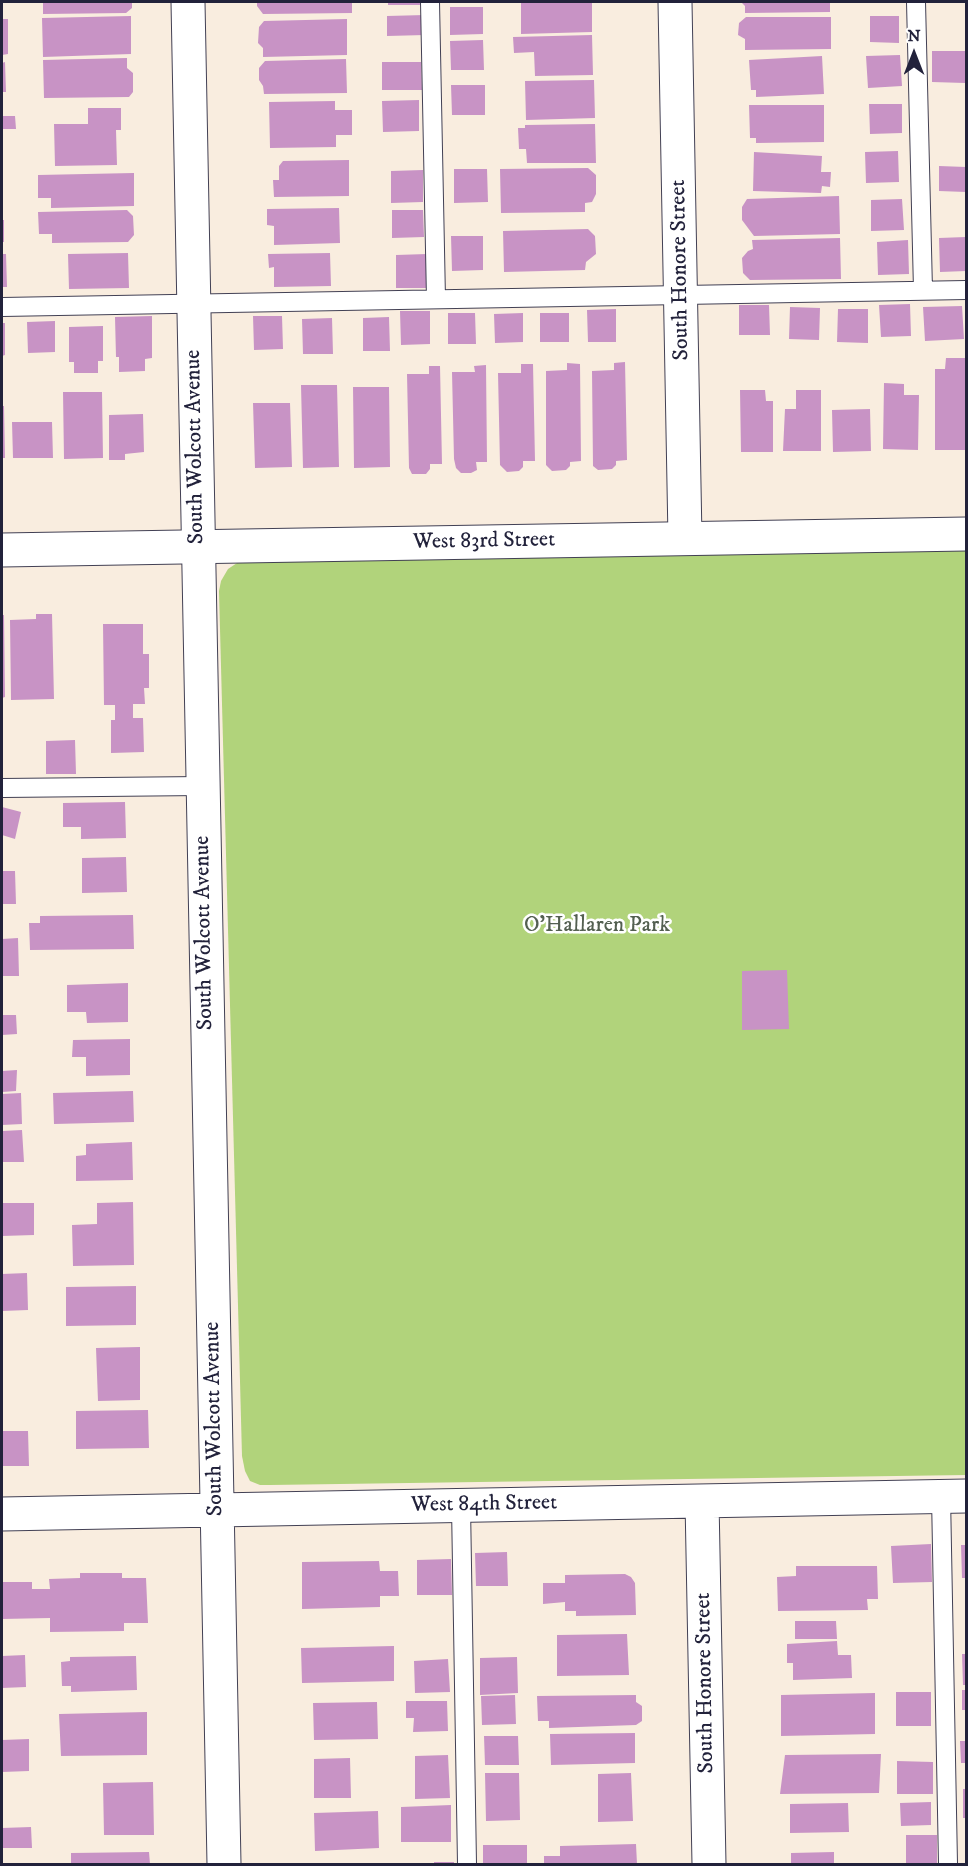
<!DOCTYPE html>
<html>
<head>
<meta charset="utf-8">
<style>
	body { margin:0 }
	#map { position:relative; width:968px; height:1866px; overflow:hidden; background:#f9eddf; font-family:"IM FELL DW Pica",serif }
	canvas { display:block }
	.frame { position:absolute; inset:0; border:3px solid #22223b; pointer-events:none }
	.north { position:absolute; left:884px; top:24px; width:60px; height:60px; -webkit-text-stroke:4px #fff; paint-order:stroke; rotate:0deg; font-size:16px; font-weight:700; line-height:24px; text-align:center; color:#22223b }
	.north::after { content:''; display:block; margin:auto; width:21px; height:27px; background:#22223b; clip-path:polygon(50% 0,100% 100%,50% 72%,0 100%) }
</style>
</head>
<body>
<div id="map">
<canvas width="968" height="1866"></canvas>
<div class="frame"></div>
<div class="north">N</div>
</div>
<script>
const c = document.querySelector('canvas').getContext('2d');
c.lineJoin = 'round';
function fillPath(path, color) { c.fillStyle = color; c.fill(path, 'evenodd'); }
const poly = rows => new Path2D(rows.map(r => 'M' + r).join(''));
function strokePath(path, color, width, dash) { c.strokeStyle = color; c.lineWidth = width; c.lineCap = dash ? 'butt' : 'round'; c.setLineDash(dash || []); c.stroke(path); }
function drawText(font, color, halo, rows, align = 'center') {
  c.font = font + ' "IM FELL DW Pica",serif'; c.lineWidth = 5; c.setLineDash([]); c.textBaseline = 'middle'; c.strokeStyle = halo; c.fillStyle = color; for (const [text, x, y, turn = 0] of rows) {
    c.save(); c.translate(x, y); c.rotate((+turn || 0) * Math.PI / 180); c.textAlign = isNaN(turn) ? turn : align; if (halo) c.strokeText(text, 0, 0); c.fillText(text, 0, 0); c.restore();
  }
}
fillPath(poly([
	[966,551,966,1475,270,1485,260,1485,250,1481,245,1471,242,1456,219,591,221,581,228,569,237,563,250,560]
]), '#b1d37b');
fillPath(poly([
	[43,2,132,2,132,8,126,13,43,14],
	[257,2,352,2,352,13,263,14,257,6],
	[388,2,422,2,422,5,388,5],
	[521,2,592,2,592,32,521,34],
	[741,2,830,2,830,12,745,13,745,6],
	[450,7,483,7,483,34,450,35],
	[425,15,425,35,387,36,387,16],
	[131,16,131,54,43,57,42,18],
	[870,16,899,16,899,43,870,42],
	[746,17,831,17,831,49,745,50,745,39,738,35,739,23],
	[2,19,8,19,8,54,2,55],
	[347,19,347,55,263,57,263,48,258,43,259,27,264,21],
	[592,35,593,75,535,76,534,52,514,53,513,37],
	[483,40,484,70,451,70,450,41],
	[932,51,966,51,965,83,932,82],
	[900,55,902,86,868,88,866,56],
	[822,56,824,94,756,97,756,90,751,90,749,60],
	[127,58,127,68,133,73,133,92,129,97,44,98,43,60],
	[346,59,347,93,264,94,263,86,259,80,259,68,265,61],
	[5,62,6,92,2,92,2,63],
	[382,62,421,62,422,90,382,90],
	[594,80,595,118,526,120,525,81],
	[451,85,485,85,485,115,452,115],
	[419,100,419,131,383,132,382,101],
	[335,101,335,110,352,110,352,135,336,135,336,147,270,148,269,102],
	[869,104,902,104,902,133,870,134],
	[749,105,824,105,824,142,756,143,756,138,750,138],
	[88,108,121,108,121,130,116,130,117,165,55,166,54,124,88,124],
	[2,116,15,116,16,129,2,129],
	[595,124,596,163,527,163,526,149,519,149,518,128,525,128,525,125],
	[898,151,899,182,866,183,865,152],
	[754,152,822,156,821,172,831,172,830,187,822,186,821,193,753,191],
	[349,160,349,196,274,197,273,180,279,180,279,166,283,161],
	[939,166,966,167,966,192,939,191],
	[588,168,596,175,596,194,592,202,585,203,585,212,501,213,500,169],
	[454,169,487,169,488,202,454,203],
	[423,170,423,202,391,203,391,171],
	[134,173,134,206,51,208,51,198,38,198,38,175],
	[839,196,840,234,754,236,742,220,742,207,747,199],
	[902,199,904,230,871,231,871,200],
	[339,208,340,243,274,245,274,226,267,225,267,209],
	[127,210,133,216,134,235,128,242,52,243,52,234,39,234,38,212],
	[392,210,423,210,424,237,392,238],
	[2,220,4,220,4,242,2,242],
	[588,229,595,236,596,254,586,262,585,270,504,272,503,231],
	[451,236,483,236,483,270,452,271],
	[966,237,966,271,940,272,939,238],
	[840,238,841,279,750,280,743,273,742,258,748,251,753,249,752,240],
	[908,240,909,274,878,275,877,242],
	[128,253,129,288,69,289,68,254],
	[330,253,331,286,274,287,274,267,269,268,268,254],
	[2,254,6,254,7,287,2,287],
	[427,254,427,288,396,288,396,255],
	[910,304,911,336,881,337,879,305],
	[739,305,769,305,770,335,739,335],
	[962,306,964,339,925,341,923,307],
	[790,307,820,308,819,340,789,339],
	[616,309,616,342,588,342,587,310],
	[838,309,868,309,868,343,837,342],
	[400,311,430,311,430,344,401,345],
	[448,313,475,313,476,344,448,344],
	[523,313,523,342,495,343,494,314],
	[540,313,569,313,569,342,540,342],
	[152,316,152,358,145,359,145,371,119,372,119,357,116,357,115,317],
	[253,316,282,316,283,349,254,350],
	[389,317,390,351,363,351,363,318],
	[332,318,333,354,303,354,302,319],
	[55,321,55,352,28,353,27,322],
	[2,323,5,323,5,355,2,356],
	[103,326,103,361,98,361,98,373,74,373,74,362,69,362,69,327],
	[946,358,966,358,966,450,935,450,935,369,945,369],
	[625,362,627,460,616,461,616,465,612,469,598,470,593,466,592,371,614,370,614,363],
	[567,363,580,364,581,461,570,462,570,466,566,470,552,471,546,465,546,371,567,370],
	[521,364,533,364,535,461,523,461,523,467,519,471,507,472,500,465,498,373,521,373],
	[486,365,487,462,476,462,477,470,471,473,461,473,456,468,454,459,452,372,475,372,474,366],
	[429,366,440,366,442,464,430,464,430,469,426,474,412,474,409,468,407,374,429,374],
	[884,383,904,384,904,395,919,395,918,450,883,449],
	[301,385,337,385,339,467,303,468],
	[353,387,389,387,390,467,354,468],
	[740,390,765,390,766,401,773,401,773,452,741,452],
	[796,390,821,390,821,451,783,451,785,409,796,409],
	[63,392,102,392,103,458,64,459],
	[253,403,290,403,292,467,255,468],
	[2,406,4,406,5,458,2,458],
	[870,409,871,451,833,452,832,410],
	[143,414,144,452,125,454,125,460,109,460,109,415],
	[12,422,52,422,53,458,13,458],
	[36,614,52,614,54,699,11,700,10,620,36,619],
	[2,615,4,615,5,697,2,698],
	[103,624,143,624,143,654,149,654,149,688,144,688,145,704,133,704,133,718,143,718,144,752,111,753,111,720,115,720,115,705,104,705],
	[75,740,76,774,46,774,46,741],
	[125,802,126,838,81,839,81,827,63,827,63,803],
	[2,807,21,812,15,839,2,835],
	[126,857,127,892,82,893,82,858],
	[2,871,15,871,16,904,2,904],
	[133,915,134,949,30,950,29,923,40,923,40,916],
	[18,938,19,976,2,976,2,939],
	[787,970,789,1029,742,1030,742,971],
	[128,983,128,1022,87,1023,86,1012,67,1012,67,985],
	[2,1015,16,1015,17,1034,2,1035],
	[130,1039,130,1075,86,1076,86,1057,72,1057,73,1040],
	[17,1070,16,1091,2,1092,2,1071],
	[133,1091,134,1122,54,1124,53,1093],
	[21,1093,22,1124,2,1125,2,1094],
	[22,1130,24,1162,2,1162,2,1131],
	[132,1142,133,1180,76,1181,76,1156,86,1155,86,1144],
	[133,1202,134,1265,73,1266,72,1225,97,1224,97,1203],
	[2,1203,34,1203,34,1235,2,1236],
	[27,1273,28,1310,2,1311,2,1274],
	[136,1286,136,1325,66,1326,66,1287],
	[140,1347,140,1400,98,1401,96,1348],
	[148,1410,149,1448,76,1449,76,1411],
	[2,1431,28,1431,29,1466,2,1466],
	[931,1544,932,1582,893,1583,891,1546],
	[961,1545,966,1545,966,1578,962,1578],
	[507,1552,508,1586,476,1586,475,1553],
	[451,1559,452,1595,417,1595,417,1560],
	[379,1561,380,1571,398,1571,399,1596,380,1596,380,1607,302,1609,302,1562],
	[796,1566,877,1566,878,1599,867,1599,868,1610,778,1611,777,1577,796,1576],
	[80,1573,122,1573,122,1578,146,1578,148,1623,124,1623,124,1631,50,1632,50,1618,2,1619,2,1582,32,1582,32,1589,50,1589,49,1579,80,1578],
	[625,1574,631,1577,635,1583,636,1615,576,1616,576,1611,565,1611,565,1602,543,1604,543,1583,565,1583,565,1575],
	[795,1621,836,1621,837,1639,795,1639],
	[627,1634,629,1675,557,1676,557,1635],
	[837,1641,838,1655,851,1655,852,1678,793,1680,793,1663,787,1663,787,1644],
	[394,1646,394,1681,302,1683,301,1648],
	[962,1654,966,1654,966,1685,963,1685],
	[25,1655,26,1687,2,1688,2,1656],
	[136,1656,137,1690,71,1692,71,1686,62,1686,61,1662,70,1661,70,1657],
	[517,1657,518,1693,480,1695,480,1658],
	[448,1659,450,1692,415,1693,414,1661],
	[962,1690,966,1690,966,1710,962,1710],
	[896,1692,931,1692,931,1726,896,1726],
	[875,1693,875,1734,781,1736,781,1695],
	[515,1695,516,1724,482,1725,481,1696],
	[636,1695,636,1702,642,1706,642,1721,636,1725,549,1728,549,1721,538,1721,537,1696],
	[406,1701,447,1701,448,1731,413,1732,414,1718,406,1718],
	[377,1702,378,1739,314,1740,313,1703],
	[147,1712,147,1755,61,1756,59,1714],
	[635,1733,635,1763,551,1765,550,1734],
	[484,1736,518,1736,519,1765,485,1765],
	[29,1739,29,1771,2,1772,2,1740],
	[960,1741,966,1741,966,1763,961,1763],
	[881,1754,879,1793,780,1794,785,1755],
	[448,1755,450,1798,415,1799,415,1756],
	[350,1758,351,1798,314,1798,314,1759],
	[897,1761,933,1762,933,1794,897,1794],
	[485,1773,519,1773,520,1820,486,1821],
	[631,1773,633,1821,598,1822,598,1774],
	[153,1782,154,1835,104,1835,103,1783],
	[963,1789,966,1789,966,1818,963,1818],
	[931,1802,931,1825,901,1826,900,1803],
	[848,1803,849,1832,790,1833,790,1804],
	[451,1805,451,1842,401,1842,401,1807],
	[378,1811,379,1848,315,1851,314,1813],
	[31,1827,32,1848,2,1848,2,1828],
	[906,1835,937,1835,937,1864,906,1864],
	[636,1844,637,1864,544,1864,544,1856,560,1856,560,1846],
	[483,1845,527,1845,527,1864,483,1864],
	[149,1852,150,1864,71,1864,71,1853],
	[834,1852,834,1864,791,1864,791,1853],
	[434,1862,454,1862,454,1864,434,1864]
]), '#c893c5');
const lane = poly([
	[430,2,436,299],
	[916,2,923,290],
	[2,307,966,290],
	[2,788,202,786],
	[941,1496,948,1864],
	[461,1506,467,1864]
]);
const street = poly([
	[188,2,224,1864],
	[675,2,685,538],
	[702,1501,709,1864],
	[2,1514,966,1496]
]);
const secondary = poly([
	[2,550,966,534]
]);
strokePath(lane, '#424054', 20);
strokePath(street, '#424054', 35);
strokePath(secondary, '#424054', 35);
strokePath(lane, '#fff', 18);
strokePath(street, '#fff', 33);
strokePath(secondary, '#fff', 33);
drawText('22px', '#22223b', '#fff', [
	["South Honore Street",681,270,-91],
	["South Wolcott Avenue",196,447,-91],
	["West 83rd Street",484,542,-1],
	["South Wolcott Avenue",205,933,-91],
	["South Wolcott Avenue",215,1419,-91],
	["West 84th Street",484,1505,-1],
	["South Honore Street",706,1683,-91]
]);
drawText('22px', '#546051', '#fff', [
	["O'Hallaren Park",597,926]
]);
</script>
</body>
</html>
